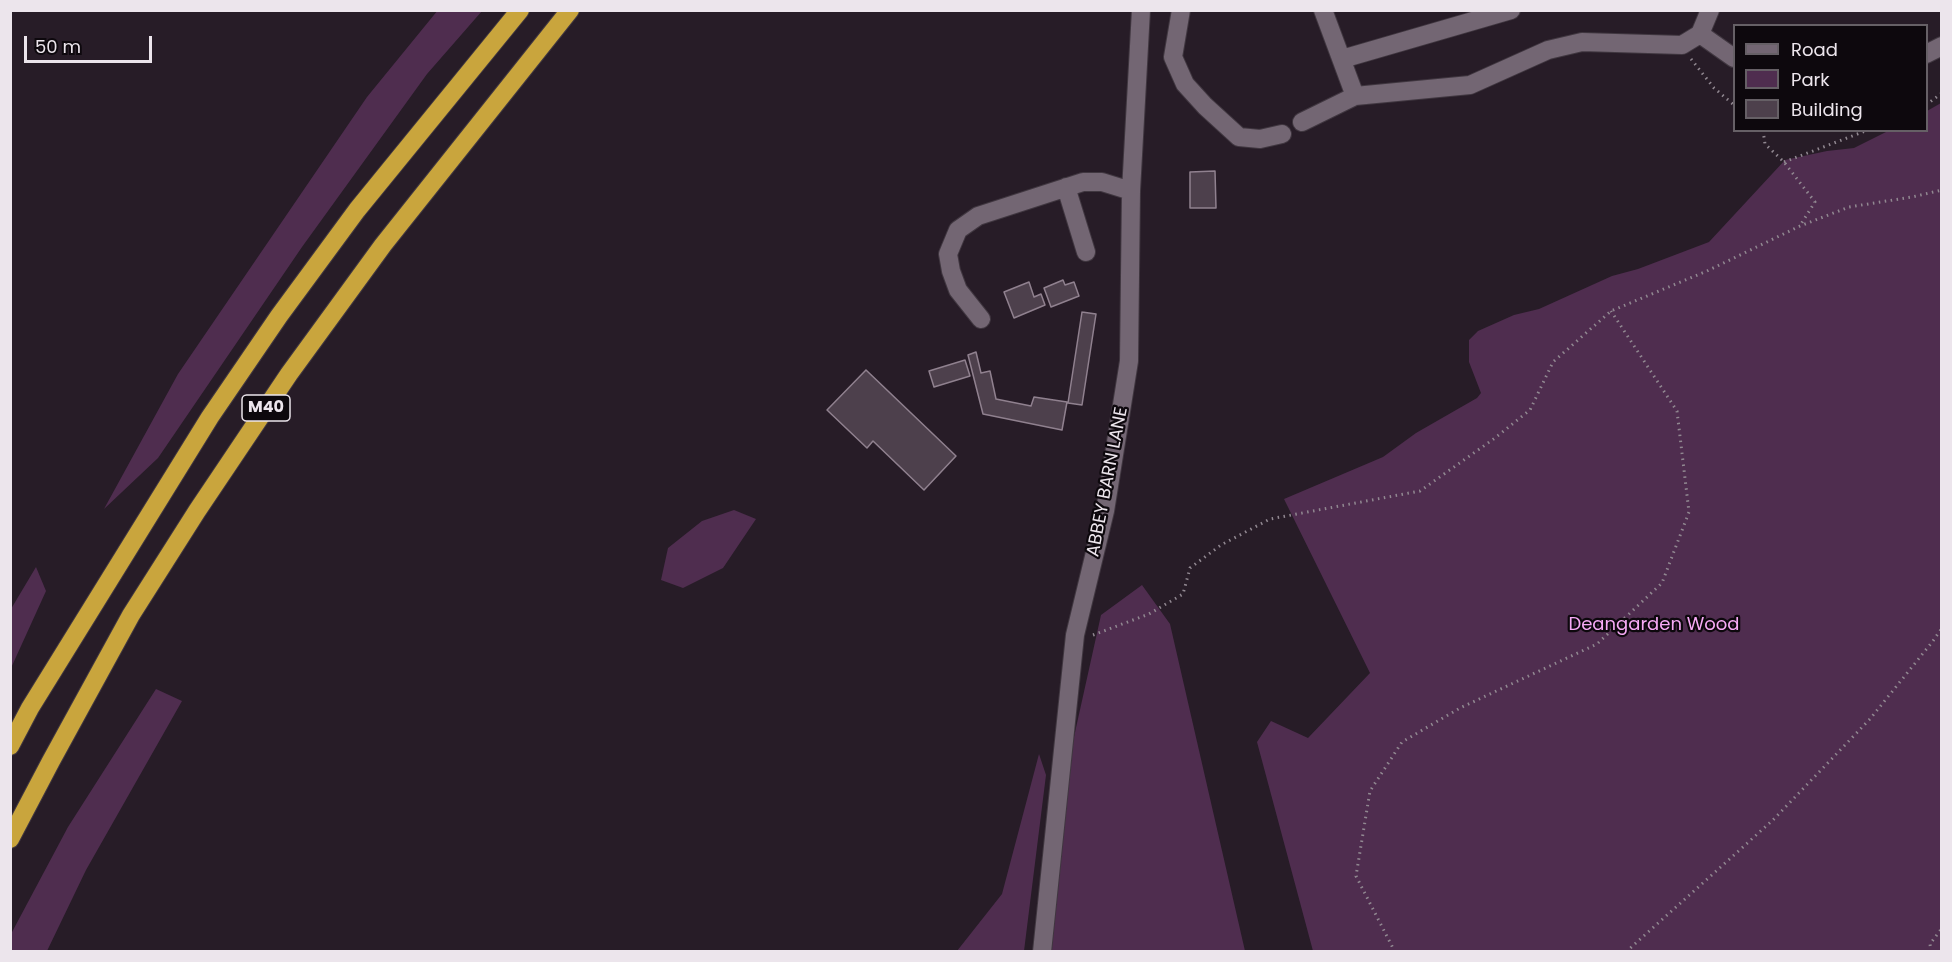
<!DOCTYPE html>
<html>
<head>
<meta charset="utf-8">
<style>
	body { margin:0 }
	#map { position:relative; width:1952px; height:962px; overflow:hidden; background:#271c27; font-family:Poppins,sans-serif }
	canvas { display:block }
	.frame { position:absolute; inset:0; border:12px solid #ece5ec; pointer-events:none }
	.legend { position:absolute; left:1733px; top:24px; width:195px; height:108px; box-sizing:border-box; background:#0d080d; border:2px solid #666066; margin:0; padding:8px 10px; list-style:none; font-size:18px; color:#ece5ec }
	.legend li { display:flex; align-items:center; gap:12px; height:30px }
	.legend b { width:30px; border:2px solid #666066 }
	.scale { position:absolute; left:24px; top:36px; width:128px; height:27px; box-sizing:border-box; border:3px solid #ece5ec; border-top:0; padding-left:8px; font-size:18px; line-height:21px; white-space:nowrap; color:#ece5ec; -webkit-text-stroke:4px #0d080d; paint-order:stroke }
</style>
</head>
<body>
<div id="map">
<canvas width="1952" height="962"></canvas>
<div class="frame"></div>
<ul class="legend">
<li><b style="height:8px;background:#736673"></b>Road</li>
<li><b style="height:16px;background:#4f2d4f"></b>Park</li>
<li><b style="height:16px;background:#4d404c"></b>Building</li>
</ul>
<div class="scale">50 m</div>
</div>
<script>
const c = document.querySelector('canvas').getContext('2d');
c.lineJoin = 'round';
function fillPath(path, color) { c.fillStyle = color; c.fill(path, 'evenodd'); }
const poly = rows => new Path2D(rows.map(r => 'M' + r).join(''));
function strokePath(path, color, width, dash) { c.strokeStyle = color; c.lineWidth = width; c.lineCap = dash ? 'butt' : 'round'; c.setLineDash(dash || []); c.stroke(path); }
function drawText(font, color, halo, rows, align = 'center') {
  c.font = font + ' Poppins,sans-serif'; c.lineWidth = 4.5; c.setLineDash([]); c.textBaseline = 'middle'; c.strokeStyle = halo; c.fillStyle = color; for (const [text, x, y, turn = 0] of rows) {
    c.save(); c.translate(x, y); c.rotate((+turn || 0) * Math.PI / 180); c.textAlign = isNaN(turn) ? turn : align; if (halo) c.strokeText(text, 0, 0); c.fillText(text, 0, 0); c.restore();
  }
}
fillPath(poly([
	[438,10,482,11,427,74,302,247,158,458,104,509,178,374,367,97],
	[1941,103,1941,951,1313,951,1257,742,1271,721,1308,738,1370,673,1284,499,1383,457,1416,433,1477,398,1481,393,1469,362,1469,340,1478,331,1514,315,1539,309,1612,276,1638,269,1709,242,1785,160,1827,151,1854,148,1888,131,1926,130,1927,111],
	[734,510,756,519,723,568,683,588,661,580,668,548,702,521],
	[36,567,46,591,11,668,11,609],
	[1142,585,1170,624,1245,951,1042,952,1060,800,1101,615],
	[156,689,182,701,86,870,47,951,11,951,11,934,68,827],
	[1039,754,1046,775,1024,951,957,951,1002,894]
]), '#4f2d4f');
const building = poly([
	[1215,171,1216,208,1190,208,1190,172,1215,171],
	[1063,280,1065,285,1074,282,1079,296,1051,307,1044,288,1063,280],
	[1029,282,1034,297,1041,294,1045,305,1014,318,1004,292,1029,282],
	[1082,312,1096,314,1082,405,1068,403,1082,312],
	[976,352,981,373,990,371,996,399,1031,406,1034,397,1067,402,1062,430,983,414,968,355,976,352],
	[965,360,970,376,934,387,929,371,965,360],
	[866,370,956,456,924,490,873,441,867,448,827,410,866,370]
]);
fillPath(building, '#4d404c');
strokePath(building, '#90818f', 1.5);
const minor = poly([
	[1181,10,1173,57,1185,84,1205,106,1239,137,1260,139,1282,134],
	[1323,10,1355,96,1470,85,1548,50,1582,42,1682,45,1700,34,1734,58],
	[1700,34,1710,10],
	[1926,54,1942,46],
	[1342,59,1511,10],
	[1302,122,1355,96],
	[1066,187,1086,252],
	[981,319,958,290,951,271,948,254,958,230,978,216,1083,182,1102,182,1131,191],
	[1042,952,1075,635,1105,511,1129,361,1131,191,1141,10]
]);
const highway = poly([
	[10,746,30,708,210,417,279,316,357,210,520,10],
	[10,839,51,761,131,615,197,511,289,374,383,245,570,10]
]);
strokePath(minor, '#403740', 20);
strokePath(highway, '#403740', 20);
strokePath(poly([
	[1691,59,1714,88,1734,105],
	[1926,105,1942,93],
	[1763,130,1765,144,1784,162,1815,202,1801,224],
	[1784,162,1868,130],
	[1093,635,1149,614,1183,594,1190,568,1221,545,1270,519,1420,491,1495,438,1530,410,1553,362,1611,311,1707,271,1800,226,1849,207,1912,197,1942,190],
	[1395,952,1356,876,1370,791,1402,742,1460,708,1597,644,1662,583,1689,512,1677,411,1611,311],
	[1626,952,1773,820,1870,719,1933,641,1942,628],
	[1931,952,1930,944,1942,928]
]), '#918891', 3, [1.5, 4.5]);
strokePath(minor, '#736673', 18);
strokePath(highway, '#c9a53d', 18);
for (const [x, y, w] of [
	[266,408,48]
]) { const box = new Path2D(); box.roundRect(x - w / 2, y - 13, w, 26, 4.5); c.fillStyle = '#0d080d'; c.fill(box); strokePath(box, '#ece5ec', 1.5); }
drawText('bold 16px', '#ece5ec', null, [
	["M40",266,408]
]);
drawText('18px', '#ece5ec', '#0d080d', [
	["ABBEY BARN LANE",1108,482,-79]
]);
drawText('18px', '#f7aaf6', '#0d080d', [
	["Deangarden Wood",1654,625]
]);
</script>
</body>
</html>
